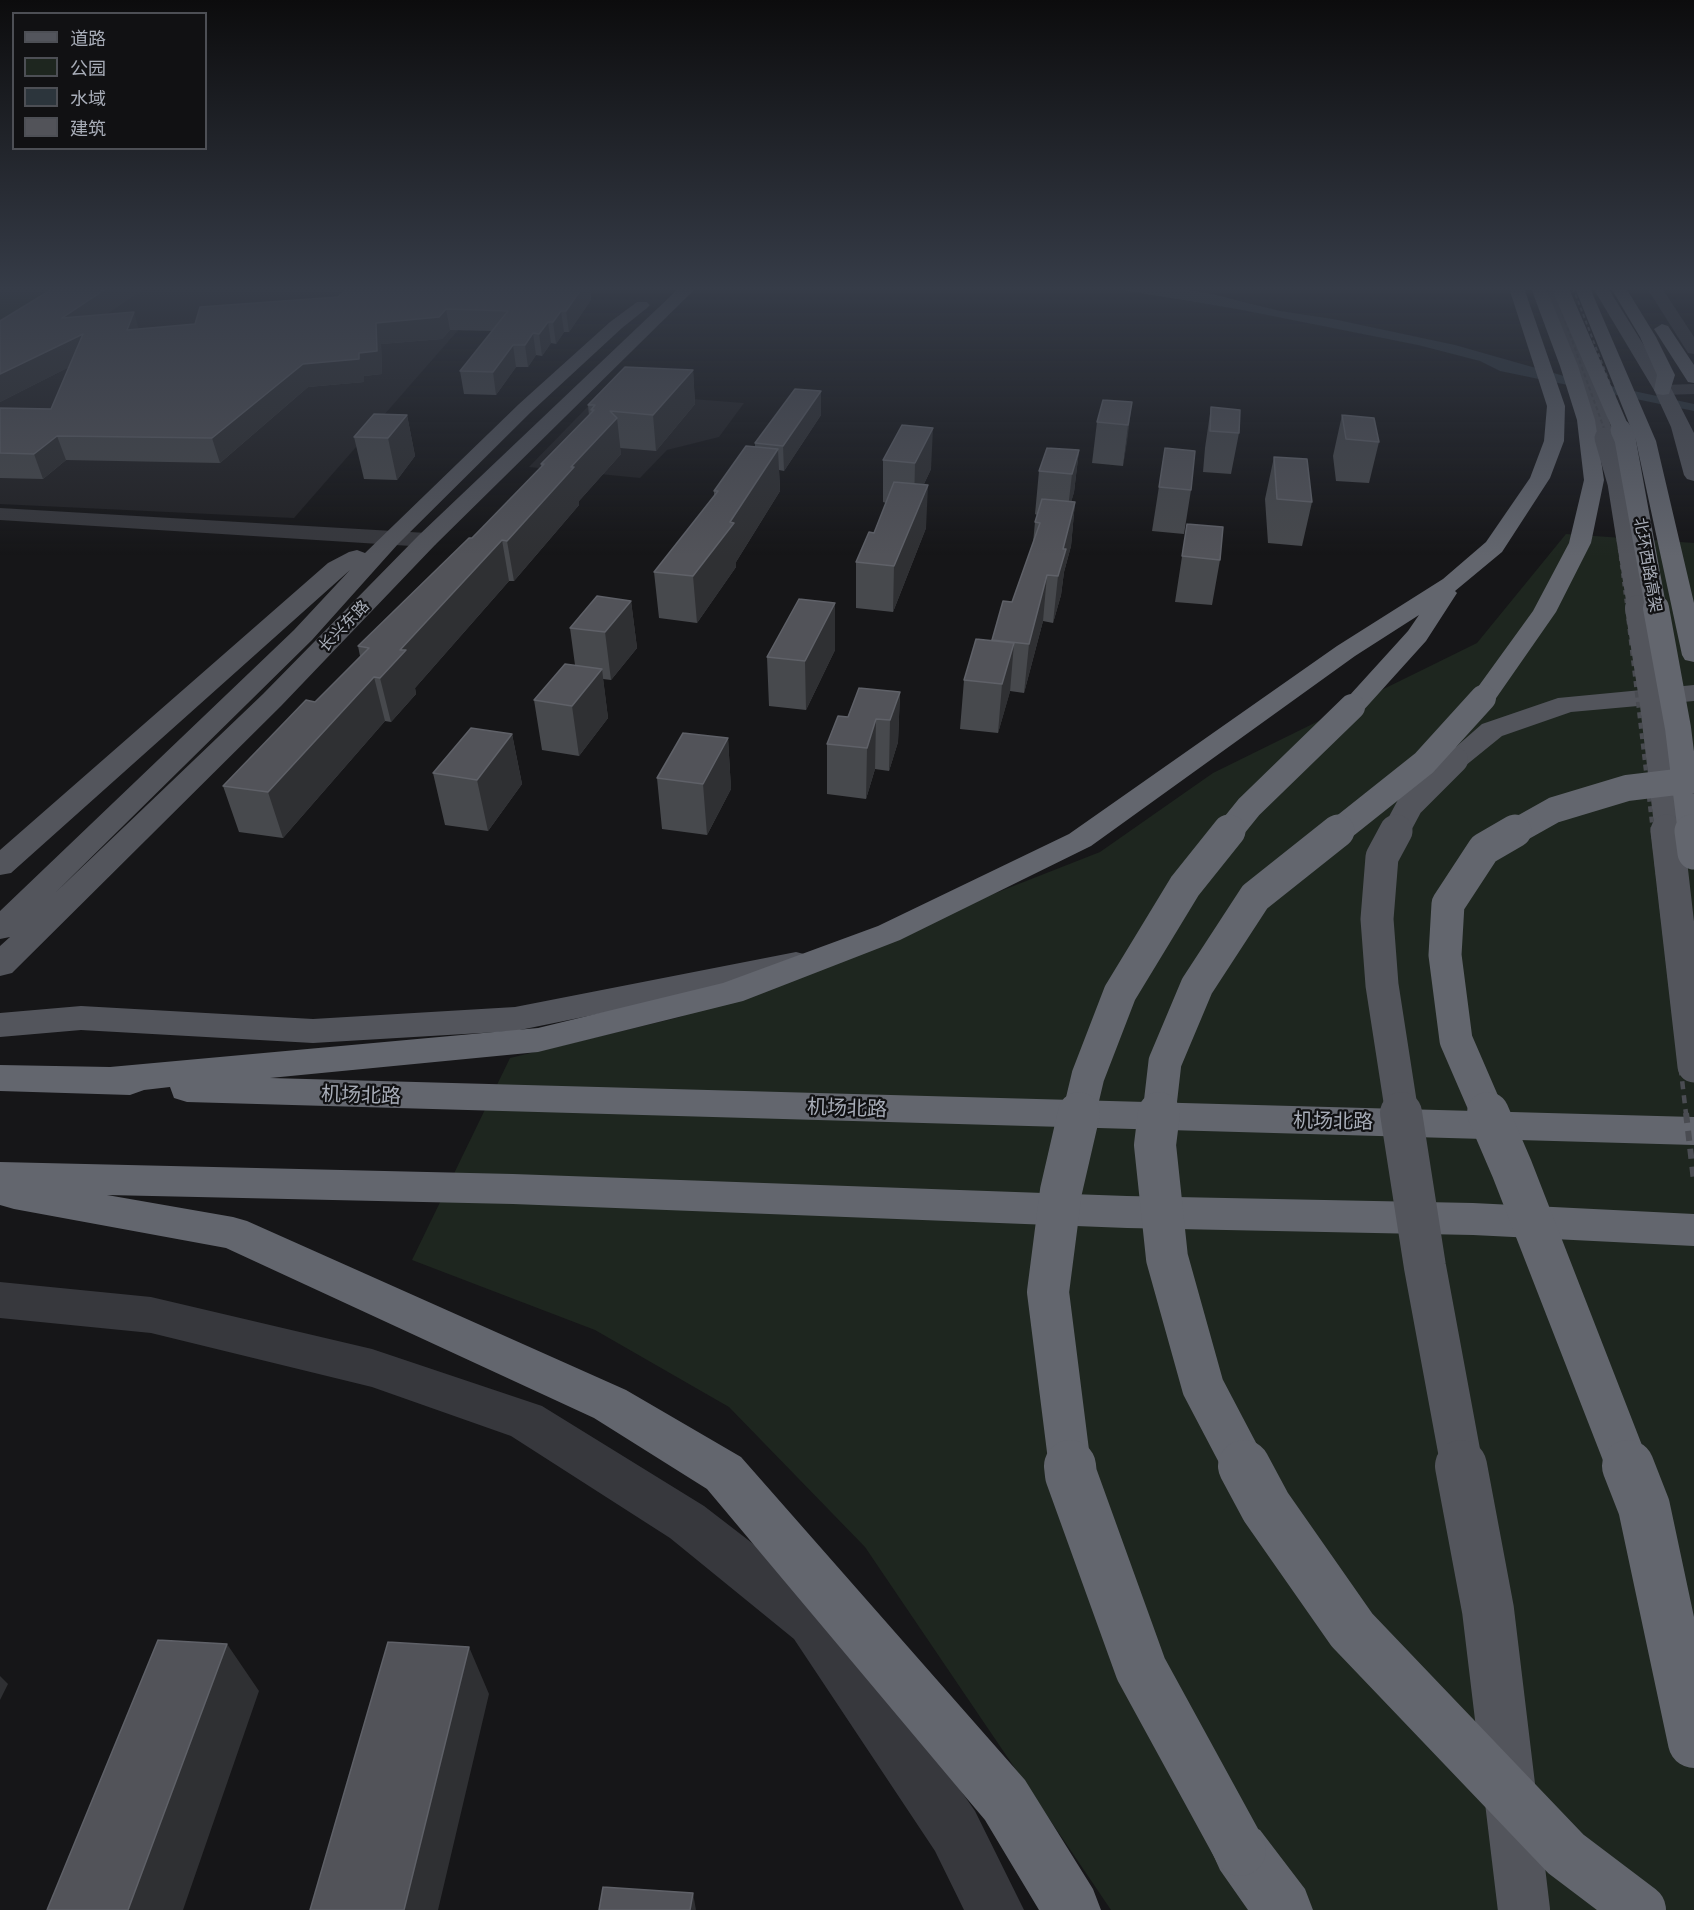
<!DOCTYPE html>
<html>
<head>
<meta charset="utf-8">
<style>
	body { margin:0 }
	#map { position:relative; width:1694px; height:1910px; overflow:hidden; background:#161618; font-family:Barlow,"Noto Sans SC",sans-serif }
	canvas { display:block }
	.legend { position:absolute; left:12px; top:12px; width:195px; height:138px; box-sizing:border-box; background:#111113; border:2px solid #4d4f55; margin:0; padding:8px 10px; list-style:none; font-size:18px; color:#a8adb8 }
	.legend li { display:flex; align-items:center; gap:12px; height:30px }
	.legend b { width:30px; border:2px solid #4d4f55 }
</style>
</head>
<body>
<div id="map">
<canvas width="1694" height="1910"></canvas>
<ul class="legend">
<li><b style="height:8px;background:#53555c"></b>道路</li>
<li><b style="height:16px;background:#1e261f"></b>公园</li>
<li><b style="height:16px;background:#2c353c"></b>水域</li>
<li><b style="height:16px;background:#525359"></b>建筑</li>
</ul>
</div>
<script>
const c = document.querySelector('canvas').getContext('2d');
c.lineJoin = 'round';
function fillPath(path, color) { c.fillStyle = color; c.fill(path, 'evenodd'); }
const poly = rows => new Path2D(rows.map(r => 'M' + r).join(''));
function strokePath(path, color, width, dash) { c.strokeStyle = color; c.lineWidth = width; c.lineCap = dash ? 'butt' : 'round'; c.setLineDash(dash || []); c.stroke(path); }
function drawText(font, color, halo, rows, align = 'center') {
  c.font = font + ' Barlow,"Noto Sans SC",sans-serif'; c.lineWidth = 4.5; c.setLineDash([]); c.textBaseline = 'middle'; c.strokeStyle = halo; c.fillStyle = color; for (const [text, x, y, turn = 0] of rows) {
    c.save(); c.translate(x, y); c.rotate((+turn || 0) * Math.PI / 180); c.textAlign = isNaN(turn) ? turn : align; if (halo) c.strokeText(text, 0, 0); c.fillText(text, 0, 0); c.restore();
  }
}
fillPath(poly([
	[0,288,495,288,294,518,0,504],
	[602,392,744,403,719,437,667,450,640,478,529,467]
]), '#222225');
fillPath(poly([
	[2,288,65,288,0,323,0,289],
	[161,288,485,288,478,297,157,291],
	[1566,534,1694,543,1694,1910,1111,1910,865,1547,729,1407,595,1330,412,1260,510,1058,680,1017,1100,852,1213,773,1477,643]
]), '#1e261f');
fillPath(poly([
	[1110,288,1175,288,1212,294,1280,311,1333,319,1455,345,1564,376,1694,404,1694,411,1500,371,1480,361,1418,345,1237,309]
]), '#2c353c');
fillPath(poly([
	[1647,288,1662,288,1694,337,1694,354,1688,353,1647,288],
	[1694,384,1694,394,1663,395,1657,394,1654,390,1657,386,1663,385,1694,384],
	[0,508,427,533,435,535,438,540,435,545,427,547,0,520,0,508],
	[0,1282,151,1297,372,1349,542,1406,704,1506,830,1603,975,1811,1024,1910,964,1910,935,1851,794,1639,670,1538,511,1436,372,1387,151,1333,0,1318,0,1282]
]), '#37383d');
fillPath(poly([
	[679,288,696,288,435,545,281,706,12,973,0,976,0,946,10,937,0,939,0,911,294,630,350,570,11,873,0,875,0,850,328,563,349,552,357,550,365,553,519,404,610,322,637,302,647,302,650,305,647,308,622,328,531,412,398,544,312,640,55,893,263,694,419,535,679,288],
	[1542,288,1557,288,1583,345,1615,438,1612,442,1598,442,1595,438,1567,345,1542,288],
	[1593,288,1608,288,1672,390,1694,433,1694,481,1687,479,1684,475,1671,427,1654,390,1593,288],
	[1694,685,1694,701,1571,712,1502,736,1465,766,1455,768,1445,766,1441,760,1482,724,1558,698,1694,685],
	[796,952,808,955,813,963,808,971,515,1031,313,1043,81,1030,0,1037,0,1013,81,1006,313,1019,515,1007,796,952]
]), '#53555c');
fillPath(poly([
	[1509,288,1524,288,1565,406,1564,441,1550,478,1502,552,1455,591,1457,593,1426,641,1361,713,1352,715,1343,713,1339,707,1408,631,1419,615,1355,656,1091,846,900,940,743,1001,538,1052,270,1078,1694,1117,1694,1145,187,1102,174,1098,170,1087,144,1090,130,1095,0,1091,0,1065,110,1067,538,1028,723,983,878,926,1069,834,1337,646,1443,579,1486,542,1530,478,1544,441,1547,406,1509,288],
	[1531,288,1546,288,1578,366,1595,420,1604,480,1591,543,1556,612,1492,704,1483,706,1474,704,1470,698,1533,611,1569,543,1584,480,1577,420,1560,366,1531,288],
	[1575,288,1590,288,1656,441,1694,603,1694,662,1685,660,1682,655,1636,441,1575,288],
	[1611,288,1626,288,1656,337,1675,375,1669,394,1663,395,1657,394,1654,390,1657,375,1640,337,1611,288],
	[1662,324,1668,326,1694,365,1694,383,1688,382,1654,329,1662,324],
	[0,1162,513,1174,1127,1196,1473,1203,1694,1214,1694,1246,1473,1235,1127,1228,513,1204,107,1195,233,1217,247,1221,626,1390,741,1457,1025,1780,1093,1889,1101,1910,1039,1910,985,1820,707,1489,594,1418,226,1248,14,1209,0,1205,0,1162],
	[1240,1821,1260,1830,1305,1889,1313,1910,1248,1910,1220,1870,1211,1850,1220,1830,1240,1821]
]), '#63666e');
strokePath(poly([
	[1553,288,1605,431],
	[1573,288,1628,431]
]), '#4a4c52', 2, [4, 3]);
strokePath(poly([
	[1604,430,1627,609],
	[1627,430,1631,440,1663,609]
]), '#4a4c52', 3, [4.5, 4]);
strokePath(poly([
	[1627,608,1653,833],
	[1662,608,1694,776]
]), '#4a4c52', 4, [6, 4.5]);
strokePath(poly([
	[1653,831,1686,1114]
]), '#4a4c52', 4.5, [8, 6]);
strokePath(poly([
	[1686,1113,1694,1181]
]), '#4a4c52', 6, [10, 8]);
strokePath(poly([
	[1605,438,1618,483,1638,609]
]), '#53555c', 21);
strokePath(poly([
	[1638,608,1653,705,1668,833],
	[1395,833,1410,805,1455,760]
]), '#53555c', 26);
strokePath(poly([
	[1396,831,1382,857,1377,919,1382,985,1402,1114],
	[1667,831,1694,1066]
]), '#53555c', 33);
strokePath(poly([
	[1401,1113,1425,1267,1462,1467]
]), '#53555c', 42);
strokePath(poly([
	[1461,1466,1488,1610,1524,1910]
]), '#53555c', 52);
strokePath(poly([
	[1560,288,1622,431]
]), '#63666e', 16);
strokePath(poly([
	[1621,430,1625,439,1656,609]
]), '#63666e', 21);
strokePath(poly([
	[1656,608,1678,728,1691,833],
	[1228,833,1249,807,1352,707],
	[1336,833,1424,763,1483,698],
	[1513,833,1554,810,1627,788,1694,780]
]), '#63666e', 26);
strokePath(poly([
	[1691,831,1694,853],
	[1079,1114,1088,1076,1120,993,1185,886,1229,831],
	[1159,1114,1165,1062,1197,986,1255,897,1338,831],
	[1488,1114,1456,1040,1445,955,1448,904,1484,849,1515,831]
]), '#63666e', 33);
strokePath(poly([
	[1159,1113,1155,1145,1167,1258,1203,1387,1245,1467],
	[1488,1113,1512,1169,1628,1467],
	[1070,1467,1048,1292,1061,1191,1079,1113]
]), '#63666e', 42);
strokePath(poly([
	[1070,1466,1071,1475,1141,1669,1240,1850],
	[1244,1466,1266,1507,1352,1630,1566,1854,1640,1910],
	[1628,1466,1644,1507,1694,1742]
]), '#63666e', 52);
fillPath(poly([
	[145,288,106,314,139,329,195,324,338,297,347,288,590,288,591,300,569,332,564,332,556,344,551,343,542,356,536,355,528,367,516,367,496,395,464,394,460,371,492,331,450,330,442,339,381,344,382,374,364,376,364,382,308,387,220,463,66,460,43,479,0,478,0,408,51,409,69,367,0,402,0,321],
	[693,370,695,404,656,451,620,448,621,454,579,501,579,505,514,581,509,581,415,688,416,694,391,722,385,721,283,838,239,832,223,786,315,702,360,656,358,646,472,538,541,467,541,464,589,416,588,405],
	[821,391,821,415,784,471,779,470,780,491,736,562,736,567,697,623,659,618,654,572,714,496,714,491,755,447,755,443],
	[1132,402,1123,466,1092,463,1097,422],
	[1211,407,1239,433,1231,474,1203,472,1205,448],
	[407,415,415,456,397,480,364,479,354,437],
	[1342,415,1379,442,1369,483,1336,481,1333,456],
	[902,425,931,469,924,484,926,528,893,612,856,608,856,562,874,533,886,503,883,502,883,460],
	[1165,448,1191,490,1184,534,1152,531],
	[1079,450,1074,492,1071,502,1075,502,1071,546,1064,572,1061,595,1053,623,1043,621,1024,693,1010,691,998,733,960,729,964,680,992,641,1012,602,1033,543,1035,522,1037,515,1035,514,1039,471],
	[1274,457,1312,502,1302,546,1268,543,1265,499],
	[1187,524,1220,560,1212,605,1175,602],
	[631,601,637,648,611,680,603,679,608,718,579,756,542,750,534,700,575,665,570,628],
	[835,650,806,710,769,706,767,657],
	[900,692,898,742,889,771,875,769,866,799,827,794,827,744,848,717],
	[512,734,522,784,488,831,445,825,433,773],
	[728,738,731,789,707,835,662,829,657,778]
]), '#47494d');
fillPath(poly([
	[107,288,145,288,70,339,62,318],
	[582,288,590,288,591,300,569,332,566,311],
	[446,309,450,330,442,339,381,344,382,374,364,376,364,382,308,387,220,463,212,438,303,364,359,353,376,323],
	[561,311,564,332,556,344,553,322],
	[134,312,140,334,127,330],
	[548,322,551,343,542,356,539,334],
	[533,333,536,355,528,367,525,345],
	[83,334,91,356,0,402,0,374],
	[513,345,516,367,496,395,493,372],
	[693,370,695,404,656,451,653,415],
	[821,391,821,415,784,471,783,446],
	[1132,402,1127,442,1123,466,1128,425],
	[407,415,415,456,397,480,388,438],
	[617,418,621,454,579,501,579,505,514,581,507,541,571,467],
	[933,428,931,469,914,505,915,463],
	[57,436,66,460,43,479,34,454],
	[778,449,780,491,736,562,736,567,697,623,693,576],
	[1079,450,1074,492,1067,517,1072,474],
	[928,485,926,528,893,612,894,566],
	[1075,502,1071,546,1064,572,1061,595,1053,623,1058,576,1063,549],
	[502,540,509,581,415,688,416,694,391,722,380,678,400,650],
	[1047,575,1043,621,1024,693,1029,644],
	[631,601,637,648,611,680,605,632],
	[835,603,835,650,806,710,805,661],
	[1014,643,1010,692,998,733,1002,684],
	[602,669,608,718,579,756,572,706],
	[374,677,385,721,283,838,268,792],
	[900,692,898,742,889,771,890,720],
	[876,719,875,769,866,799,867,748],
	[512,734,522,784,488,831,477,780],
	[728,738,731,789,707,835,703,784],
	[227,1644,259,1691,183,1910,128,1910],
	[469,1647,489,1694,438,1910,404,1910],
	[0,1676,8,1684,0,1700],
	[693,1893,696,1910,690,1910]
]), '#2f3033');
const building = poly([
	[54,288,107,288,62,318,134,312,127,330,195,324,200,307,338,297,347,288,582,288,566,311,561,311,553,322,548,322,539,334,533,333,525,345,513,345,493,372,460,371,508,311,446,309,439,317,376,323,377,351,359,353,359,359,303,364,212,438,57,436,34,454,0,453,0,408,51,409,83,334,0,374,0,321,54,288],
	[625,367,693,370,653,415,610,411,617,418,571,467,574,467,507,541,502,540,400,650,406,650,380,678,374,677,268,792,223,786,306,700,315,702,369,648,358,646,469,538,472,538,544,464,541,464,594,410,591,410,595,405,588,405,625,367],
	[795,389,821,391,783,446,755,443,795,389],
	[1103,400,1132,402,1128,425,1097,422,1103,400],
	[1211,407,1240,410,1239,433,1210,431,1211,407],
	[374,414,407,415,388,438,354,437,374,414],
	[1342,415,1374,418,1379,442,1346,439,1342,415],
	[902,425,933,428,915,463,883,460,902,425],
	[746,446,778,449,730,522,734,523,693,576,654,572,718,491,714,491,746,446],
	[1047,448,1079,450,1072,474,1039,471,1047,448],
	[1165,448,1195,451,1191,490,1159,487,1165,448],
	[1274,457,1307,459,1312,502,1277,499,1274,457],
	[894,482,928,485,894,566,856,562,869,532,874,533,894,482],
	[1042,499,1075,502,1063,549,1066,549,1058,576,1047,575,1029,644,992,640,1003,601,1012,602,1040,523,1035,522,1042,499],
	[1187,524,1223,527,1220,560,1182,556,1187,524],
	[597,596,631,601,605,632,570,628,597,596],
	[799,599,835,603,805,661,767,657,799,599],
	[976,639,1014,643,1002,684,964,680,976,639],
	[565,664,602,669,572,706,534,700,565,664],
	[859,688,900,692,890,720,876,719,867,748,827,744,838,716,848,717,859,688],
	[471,728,512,734,477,780,433,773,471,728],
	[683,733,728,738,703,784,657,778,683,733],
	[158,1640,227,1644,128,1910,47,1910,158,1640],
	[388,1642,469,1647,404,1910,310,1910,388,1642],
	[603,1887,693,1893,690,1910,599,1910,603,1887]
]);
fillPath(building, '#525359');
strokePath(building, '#5f6168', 1.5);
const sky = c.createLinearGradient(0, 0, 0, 556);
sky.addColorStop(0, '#0c0c0d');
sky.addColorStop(0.52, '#363c48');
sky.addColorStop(1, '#363c4800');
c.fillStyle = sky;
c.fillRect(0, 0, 1694, 556);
drawText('16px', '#a8adb8', '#111113', [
	["北环西路高架",1648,565,80],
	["长兴东路",344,626,-46]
]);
drawText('20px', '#a8adb8', '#111113', [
	["机场北路",361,1095,2],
	["机场北路",847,1108,2],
	["机场北路",1333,1121,1]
]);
</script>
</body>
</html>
